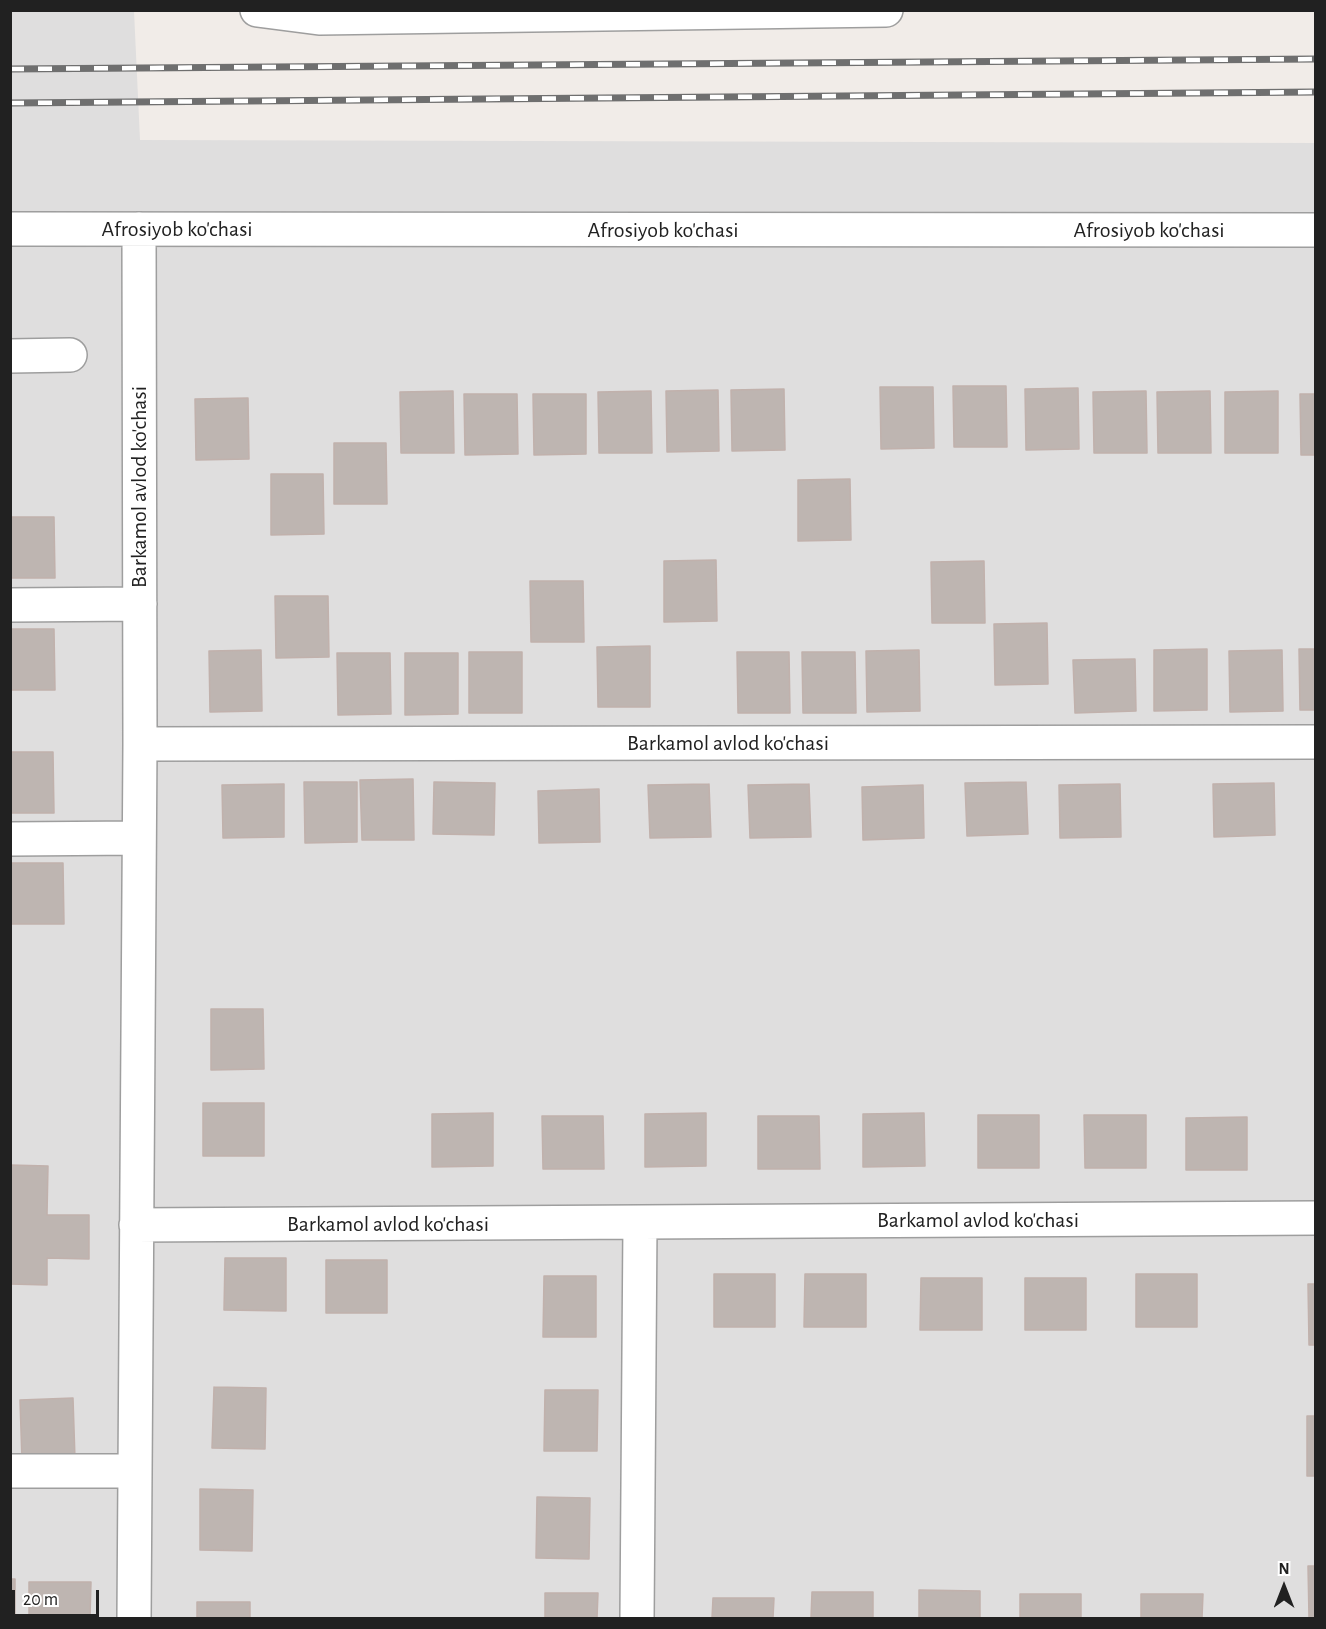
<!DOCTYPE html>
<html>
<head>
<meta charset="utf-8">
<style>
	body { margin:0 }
	#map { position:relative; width:1326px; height:1629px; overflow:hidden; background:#f1ece8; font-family:"Alegreya Sans",sans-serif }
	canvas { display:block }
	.frame { position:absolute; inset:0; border:12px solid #212121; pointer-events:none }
	.north { position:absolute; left:1254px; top:1557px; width:60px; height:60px; -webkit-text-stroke:4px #fff; paint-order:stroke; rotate:0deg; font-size:16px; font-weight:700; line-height:24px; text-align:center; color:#212121 }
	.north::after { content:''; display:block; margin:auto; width:21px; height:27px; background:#212121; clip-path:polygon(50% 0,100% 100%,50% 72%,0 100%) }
	.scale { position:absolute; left:12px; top:1590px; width:87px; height:27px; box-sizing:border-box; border:3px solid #212121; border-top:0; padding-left:8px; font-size:18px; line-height:21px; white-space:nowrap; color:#212121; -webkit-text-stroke:4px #fff; paint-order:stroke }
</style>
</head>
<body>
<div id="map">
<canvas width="1326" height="1629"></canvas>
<div class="frame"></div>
<div class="north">N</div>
<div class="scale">20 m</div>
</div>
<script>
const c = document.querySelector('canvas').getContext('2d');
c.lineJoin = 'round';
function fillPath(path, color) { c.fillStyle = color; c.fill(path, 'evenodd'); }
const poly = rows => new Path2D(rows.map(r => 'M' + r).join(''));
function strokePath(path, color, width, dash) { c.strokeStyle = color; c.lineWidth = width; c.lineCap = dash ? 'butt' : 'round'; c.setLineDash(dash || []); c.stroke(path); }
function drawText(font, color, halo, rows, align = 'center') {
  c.font = font + ' "Alegreya Sans",sans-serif'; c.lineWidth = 6; c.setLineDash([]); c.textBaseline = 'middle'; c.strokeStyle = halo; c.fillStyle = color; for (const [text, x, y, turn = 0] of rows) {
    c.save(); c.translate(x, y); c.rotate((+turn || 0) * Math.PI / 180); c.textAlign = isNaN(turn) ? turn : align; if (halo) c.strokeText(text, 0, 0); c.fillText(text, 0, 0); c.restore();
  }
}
fillPath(poly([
	[11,11,134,11,140,140,1315,143,1315,1618,11,1618]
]), '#dfdede');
const building = poly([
	[953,386,1006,386,1007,447,954,447,953,386],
	[880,387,933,387,934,448,881,449,880,387],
	[1078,388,1079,449,1026,450,1025,389,1078,388],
	[784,389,785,450,732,451,731,390,784,389],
	[718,390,719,451,667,452,666,391,718,390],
	[453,391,454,453,401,453,400,392,453,391],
	[651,391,652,453,599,453,598,392,651,391],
	[1146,391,1147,453,1094,453,1093,392,1146,391],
	[1210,391,1211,453,1158,453,1157,392,1210,391],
	[1278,391,1278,453,1225,453,1225,392,1278,391],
	[464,394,517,394,518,454,465,455,464,394],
	[533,394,586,394,586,454,534,455,533,394],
	[1300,394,1316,394,1316,455,1301,455,1300,394],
	[248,398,249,459,196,460,195,399,248,398],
	[334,443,386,443,387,504,334,504,334,443],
	[271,474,323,474,324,534,271,535,271,474],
	[850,479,851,540,798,541,798,480,850,479],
	[10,517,54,517,55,578,10,578,10,517],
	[716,560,717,621,664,622,664,561,716,560],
	[984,561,985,623,932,623,931,562,984,561],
	[530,581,583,581,584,642,531,642,530,581],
	[275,596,328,596,329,657,276,658,275,596],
	[1047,623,1048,684,995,685,994,624,1047,623],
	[10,629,54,629,55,690,10,690,10,629],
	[650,646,650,707,598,707,597,647,650,646],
	[1207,649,1207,710,1154,711,1154,650,1207,649],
	[1299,649,1316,649,1316,710,1300,710,1299,649],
	[261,650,262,711,210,712,209,651,261,650],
	[919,650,920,711,867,712,866,651,919,650],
	[1282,650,1283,711,1230,712,1229,651,1282,650],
	[469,652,522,652,522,713,469,713,469,652],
	[737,652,789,652,790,713,738,713,737,652],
	[802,652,855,652,856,713,803,713,802,652],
	[337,653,390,653,391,714,338,715,337,653],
	[405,653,458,653,458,714,405,715,405,653],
	[1135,659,1136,711,1075,713,1073,660,1135,659],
	[10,752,53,752,54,813,10,813,10,752],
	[413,779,414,840,362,840,360,780,413,779],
	[304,782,357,782,357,842,305,843,304,782],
	[434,782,495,783,494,835,433,834,434,782],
	[1026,782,1028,834,967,836,965,783,1026,782],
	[1274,783,1275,835,1214,837,1213,784,1274,783],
	[284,784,284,837,223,838,222,785,284,784],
	[709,784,711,837,650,838,648,785,709,784],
	[809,784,811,837,750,838,748,785,809,784],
	[1120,784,1121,837,1060,838,1059,785,1120,784],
	[923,785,924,838,863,840,862,787,923,785],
	[599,789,600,842,539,843,538,791,599,789],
	[11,863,63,863,64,924,11,924,11,863],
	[211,1009,263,1009,264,1069,211,1070,211,1009],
	[203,1103,264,1103,264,1156,203,1156,203,1103],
	[493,1113,493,1166,432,1167,432,1114,493,1113],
	[706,1113,706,1166,645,1167,645,1114,706,1113],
	[924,1113,925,1166,863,1167,863,1114,924,1113],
	[978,1115,1039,1115,1039,1168,978,1168,978,1115],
	[1084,1115,1146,1115,1146,1168,1085,1168,1084,1115],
	[542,1116,603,1116,604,1169,543,1169,542,1116],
	[758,1116,819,1116,820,1169,758,1169,758,1116],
	[1247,1117,1247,1170,1186,1170,1186,1118,1247,1117],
	[10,1165,48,1166,47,1215,89,1215,89,1259,47,1258,47,1285,10,1284,10,1165],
	[225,1258,286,1258,286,1311,224,1310,225,1258],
	[326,1260,387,1260,387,1313,326,1313,326,1260],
	[714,1274,775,1274,775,1327,714,1327,714,1274],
	[805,1274,866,1274,866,1327,804,1327,805,1274],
	[1136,1274,1197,1274,1197,1327,1136,1327,1136,1274],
	[544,1276,596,1276,596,1337,543,1337,544,1276],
	[921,1278,982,1278,982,1330,920,1330,921,1278],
	[1025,1278,1086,1278,1086,1330,1025,1330,1025,1278],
	[1308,1284,1316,1284,1316,1345,1309,1345,1308,1284],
	[214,1387,266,1388,265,1449,212,1448,214,1387],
	[545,1390,598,1390,597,1451,544,1451,545,1390],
	[73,1398,75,1459,22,1461,20,1400,73,1398],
	[1307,1416,1316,1416,1316,1476,1307,1476,1307,1416],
	[200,1489,253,1490,252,1551,200,1550,200,1489],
	[537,1497,590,1498,589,1559,536,1558,537,1497],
	[1308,1566,1316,1566,1316,1618,1309,1618,1308,1566],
	[10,1579,15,1579,15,1618,10,1618,10,1579],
	[29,1582,91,1582,90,1618,29,1618,29,1582],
	[919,1590,980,1591,980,1618,919,1618,919,1590],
	[812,1592,873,1592,873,1618,811,1618,812,1592],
	[545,1593,598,1593,597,1618,545,1618,545,1593],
	[1020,1594,1081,1594,1081,1618,1020,1618,1020,1594],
	[1141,1594,1203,1594,1202,1618,1141,1618,1141,1594],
	[713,1598,774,1598,773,1618,712,1618,713,1598],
	[197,1602,250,1602,250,1618,197,1618,197,1602]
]);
fillPath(building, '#beb5b1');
strokePath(building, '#c1b1ac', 1.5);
const minor = poly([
	[257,10,319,18,886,10],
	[10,229,1316,230],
	[10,356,70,355],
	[10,605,140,604],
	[140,744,1316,742],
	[10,839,139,838],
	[136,1225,1316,1218],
	[10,1471,135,1471],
	[134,1618,140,744,139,229],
	[637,1618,640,1223]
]);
strokePath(minor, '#9e9e9e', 36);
strokePath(minor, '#fff', 33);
const rail = poly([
	[10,69,1316,59],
	[10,103,1316,92]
]);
strokePath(rail, '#6f6f6f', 7);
strokePath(rail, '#fff', 4.5, [14]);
drawText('22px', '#212121', '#fff', [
	["Afrosiyob ko'chasi",177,229],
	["Afrosiyob ko'chasi",663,230],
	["Afrosiyob ko'chasi",1149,230],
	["Barkamol avlod ko'chasi",139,487,-90],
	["Barkamol avlod ko'chasi",728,743],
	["Barkamol avlod ko'chasi",978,1220],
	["Barkamol avlod ko'chasi",388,1224]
]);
</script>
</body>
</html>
